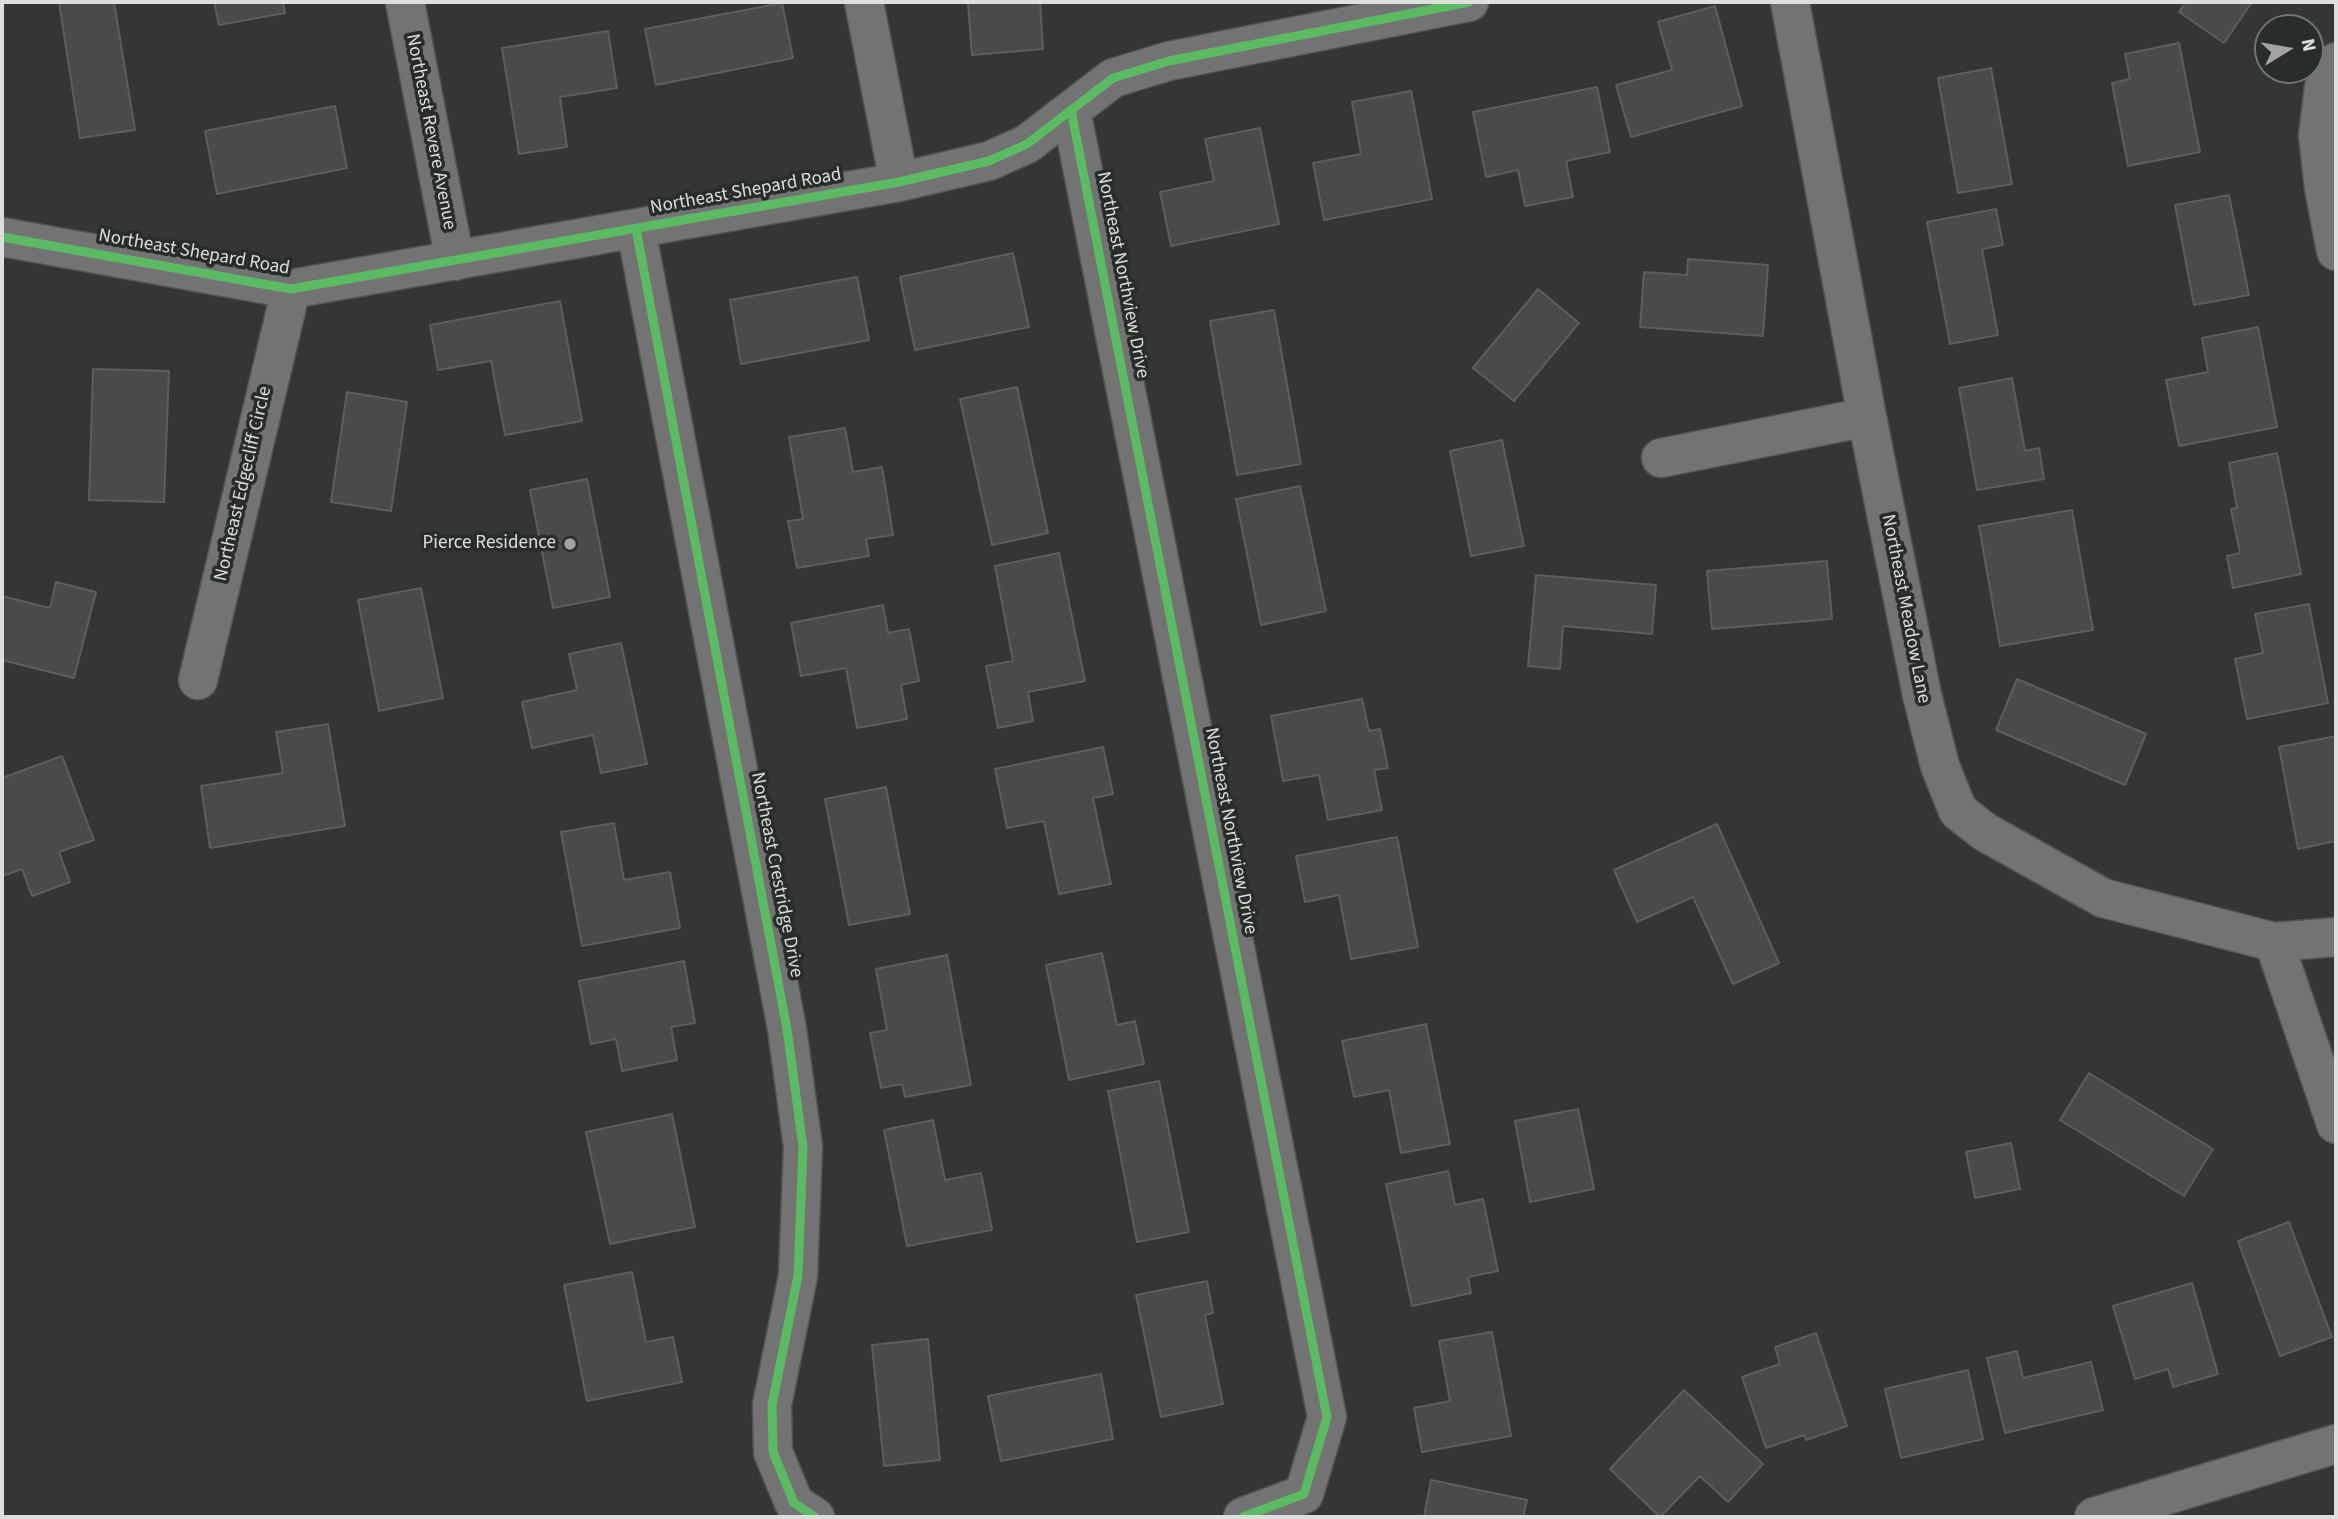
<!DOCTYPE html>
<html>
<head>
<meta charset="utf-8">
<style>
	body { margin:0 }
	#map { position:relative; width:2338px; height:1519px; overflow:hidden; background:#333634; font-family:"Source Sans 3",sans-serif }
	canvas { display:block }
	.frame { position:absolute; inset:0; border:4px solid #dcdfdd; pointer-events:none }
	.north { position:absolute; left:2254px; top:14px; width:70px; height:70px; box-sizing:border-box; background:#282d2a; border:2px solid #707472; border-radius:50%; rotate:79deg; font-size:19px; font-weight:700; line-height:28px; text-align:center; color:#dcdfdd }
	.north::after { content:''; display:block; margin:auto; width:24px; height:32px; background:#a1a4a2; clip-path:polygon(50% 0,100% 100%,50% 72%,0 100%) }
</style>
</head>
<body>
<div id="map">
<canvas width="2338" height="1519"></canvas>
<div class="frame"></div>
<div class="north">N</div>
</div>
<script>
const c = document.querySelector('canvas').getContext('2d');
c.lineJoin = 'round';
function fillPath(path, color) { c.fillStyle = color; c.fill(path, 'evenodd'); }
const poly = rows => new Path2D(rows.map(r => 'M' + r).join(''));
function strokePath(path, color, width, dash) { c.strokeStyle = color; c.lineWidth = width; c.lineCap = dash ? 'butt' : 'round'; c.setLineDash(dash || []); c.stroke(path); }
function drawText(font, color, halo, rows, align = 'center') {
  c.font = font + ' "Source Sans 3",sans-serif'; c.lineWidth = 7; c.setLineDash([]); c.textBaseline = 'middle'; c.strokeStyle = halo; c.fillStyle = color; for (const [text, x, y, turn = 0] of rows) {
    c.save(); c.translate(x, y); c.rotate((+turn || 0) * Math.PI / 180); c.textAlign = isNaN(turn) ? turn : align; if (halo) c.strokeText(text, 0, 0); c.fillText(text, 0, 0); c.restore();
  }
}
const building = poly([
	[59,2,114,2,135,130,80,138,59,2],
	[214,2,283,2,285,13,219,25,214,2],
	[968,2,1040,2,1043,49,972,55,968,2],
	[2186,2,2252,2,2224,43,2179,12,2186,2],
	[782,3,793,58,656,85,645,29,782,3],
	[1715,6,1742,106,1631,137,1616,85,1672,70,1658,22,1715,6],
	[608,31,617,88,560,97,567,147,519,154,502,48,608,31],
	[2179,43,2200,152,2128,166,2112,83,2130,79,2125,54,2179,43],
	[1991,68,2012,184,1958,193,1938,78,1991,68],
	[1597,87,1610,152,1566,161,1573,197,1525,206,1518,170,1486,177,1473,112,1597,87],
	[1411,91,1432,199,1324,220,1313,163,1361,154,1352,102,1411,91],
	[335,106,347,168,217,194,205,131,335,106],
	[1260,128,1279,224,1171,246,1160,192,1214,181,1205,139,1260,128],
	[2229,195,2249,295,2194,305,2175,205,2229,195],
	[1996,209,2003,245,1982,249,1998,335,1950,344,1927,222,1996,209],
	[1013,253,1029,327,915,350,900,277,1013,253],
	[1688,259,1768,265,1763,336,1640,327,1644,272,1687,275,1688,259],
	[857,277,869,340,741,364,730,300,857,277],
	[1538,289,1579,323,1514,401,1473,368,1538,289],
	[560,301,582,421,505,435,491,361,438,370,430,325,560,301],
	[1274,310,1301,464,1237,475,1210,321,1274,310],
	[2258,327,2277,427,2179,446,2166,380,2208,372,2202,338,2258,327],
	[93,369,169,371,164,502,89,500,93,369],
	[2012,378,2025,451,2039,448,2044,479,1977,490,1959,388,2012,378],
	[1017,387,1048,533,992,545,960,399,1017,387],
	[347,392,407,402,391,511,331,502,347,392],
	[845,428,853,472,882,467,893,535,866,539,869,556,797,568,788,521,803,519,789,437,845,428],
	[1502,440,1524,546,1471,556,1450,451,1502,440],
	[2277,453,2301,574,2233,588,2227,556,2240,553,2231,509,2237,508,2229,463,2277,453],
	[587,479,610,597,553,608,530,490,587,479],
	[1300,486,1326,611,1261,625,1236,499,1300,486],
	[2072,510,2093,630,2000,646,1979,526,2072,510],
	[1059,553,1085,681,1028,692,1033,721,998,728,986,666,1013,661,995,566,1059,553],
	[1827,561,1832,619,1712,629,1707,571,1827,561],
	[1536,575,1656,585,1652,634,1563,626,1560,669,1528,666,1536,575],
	[56,582,96,592,74,678,2,660,2,596,50,608,56,582],
	[421,588,443,698,379,711,358,600,421,588],
	[2309,604,2328,703,2247,719,2235,659,2263,653,2255,614,2309,604],
	[883,605,888,633,909,629,919,681,901,685,907,719,857,728,846,668,801,676,791,623,883,605],
	[621,643,647,764,601,773,593,735,532,748,522,702,577,690,569,654,621,643],
	[2017,679,2146,734,2125,785,1996,730,2017,679],
	[1362,699,1369,731,1380,729,1388,768,1374,770,1382,810,1328,820,1319,775,1283,781,1271,716,1362,699],
	[328,724,345,826,210,848,201,786,283,773,276,732,328,724],
	[2336,736,2336,841,2298,849,2279,747,2336,736],
	[1103,747,1113,794,1093,798,1111,884,1059,894,1044,821,1007,828,995,769,1103,747],
	[62,756,94,840,59,852,70,882,32,896,22,869,2,876,2,778,62,756],
	[886,787,910,914,849,925,825,799,886,787],
	[614,823,624,880,670,872,680,928,582,946,561,832,614,823],
	[1717,824,1779,963,1733,984,1693,897,1637,922,1614,870,1717,824],
	[1397,837,1418,947,1351,959,1339,895,1305,902,1296,856,1397,837],
	[1102,953,1117,1025,1135,1021,1144,1064,1069,1080,1046,965,1102,953],
	[947,955,971,1085,905,1097,902,1084,881,1088,870,1033,887,1030,876,969,947,955],
	[684,961,695,1023,671,1027,677,1060,622,1071,616,1039,591,1044,579,981,684,961],
	[1426,1024,1450,1144,1401,1153,1389,1090,1354,1097,1342,1041,1426,1024],
	[2089,1073,2213,1149,2184,1196,2060,1120,2089,1073],
	[1159,1081,1189,1232,1137,1242,1108,1091,1159,1081],
	[1578,1109,1594,1189,1530,1202,1515,1121,1578,1109],
	[672,1114,695,1227,610,1244,586,1132,672,1114],
	[933,1120,945,1180,981,1173,992,1230,907,1246,884,1130,933,1120],
	[2011,1143,2020,1189,1975,1198,1966,1152,2011,1143],
	[1448,1171,1455,1205,1483,1199,1498,1271,1468,1277,1471,1293,1412,1306,1386,1184,1448,1171],
	[2289,1222,2332,1337,2280,1356,2238,1241,2289,1222],
	[632,1272,646,1342,673,1337,682,1382,587,1401,564,1285,632,1272],
	[1207,1281,1213,1313,1205,1315,1223,1404,1161,1417,1136,1295,1207,1281],
	[2192,1283,2218,1374,2173,1387,2168,1369,2135,1379,2113,1306,2192,1283],
	[1492,1332,1511,1436,1422,1452,1414,1408,1450,1401,1439,1341,1492,1332],
	[1816,1333,1847,1426,1806,1440,1804,1435,1766,1448,1742,1377,1780,1364,1775,1347,1816,1333],
	[928,1339,940,1460,884,1466,872,1345,928,1339],
	[2017,1351,2023,1378,2091,1362,2103,1410,2005,1433,1987,1358,2017,1351],
	[1968,1370,1983,1439,1901,1458,1885,1389,1968,1370],
	[1101,1374,1113,1439,1001,1461,988,1396,1101,1374],
	[1684,1390,1763,1464,1728,1502,1700,1476,1660,1517,1610,1469,1684,1390],
	[1431,1480,1527,1500,1523,1517,1424,1517,1431,1480]
]);
fillPath(building, '#494b4a');
strokePath(building, '#5c5e5c', 2);
const minor = poly([
	[405,2,455,261],
	[864,2,899,182],
	[1790,2,1867,417,1922,695,1940,766,1958,811,1985,832,2103,898,2274,942,2336,937],
	[2336,62,2324,87,2318,135,2324,188,2336,251],
	[1071,110,1327,1417,1304,1494,1243,1517],
	[636,229,787,1029,803,1147,798,1276,772,1405,773,1452,794,1503,815,1517],
	[2,237,291,289,899,182,989,161,1027,144,1113,78,1169,61,1469,2],
	[1661,458,1867,417],
	[198,680,291,289],
	[2274,942,2336,1124],
	[2094,1517,2336,1444]
]);
strokePath(minor, '#525453', 41);
strokePath(minor, '#727372', 38);
strokePath(poly([
	[1071,110,1327,1417,1304,1494,1243,1517],
	[636,229,787,1029,803,1147,798,1276,772,1405,773,1452,794,1503,815,1517],
	[2,237,291,289,899,182,989,161,1027,144,1113,78,1169,61,1469,2]
]), '#5cba63', 9);
for (const [x, y, r, color] of [
	[570,544,7,"#a1a4a2"]
]) { const dot = new Path2D(); dot.arc(x, y, r, 0, 2 * Math.PI); c.fillStyle = color; c.fill(dot); strokePath(dot, '#282d2a', 2.5); }
drawText('19px', '#dcdfdd', '#282d2a', [
	["Northeast Revere Avenue",430,132,79],
	["Northeast Shepard Road",746,192,-10],
	["Northeast Shepard Road",194,253,10],
	["Northeast Northview Drive",1122,275,79],
	["Northeast Edgecliff Circle",244,484,-77],
	["Northeast Meadow Lane",1905,609,79],
	["Northeast Northview Drive",1230,831,79],
	["Northeast Crestridge Drive",776,875,79]
]);
drawText('19px', '#dcdfdd', '#282d2a', [
	["Pierce Residence",556,544]
], 'right');
</script>
</body>
</html>
